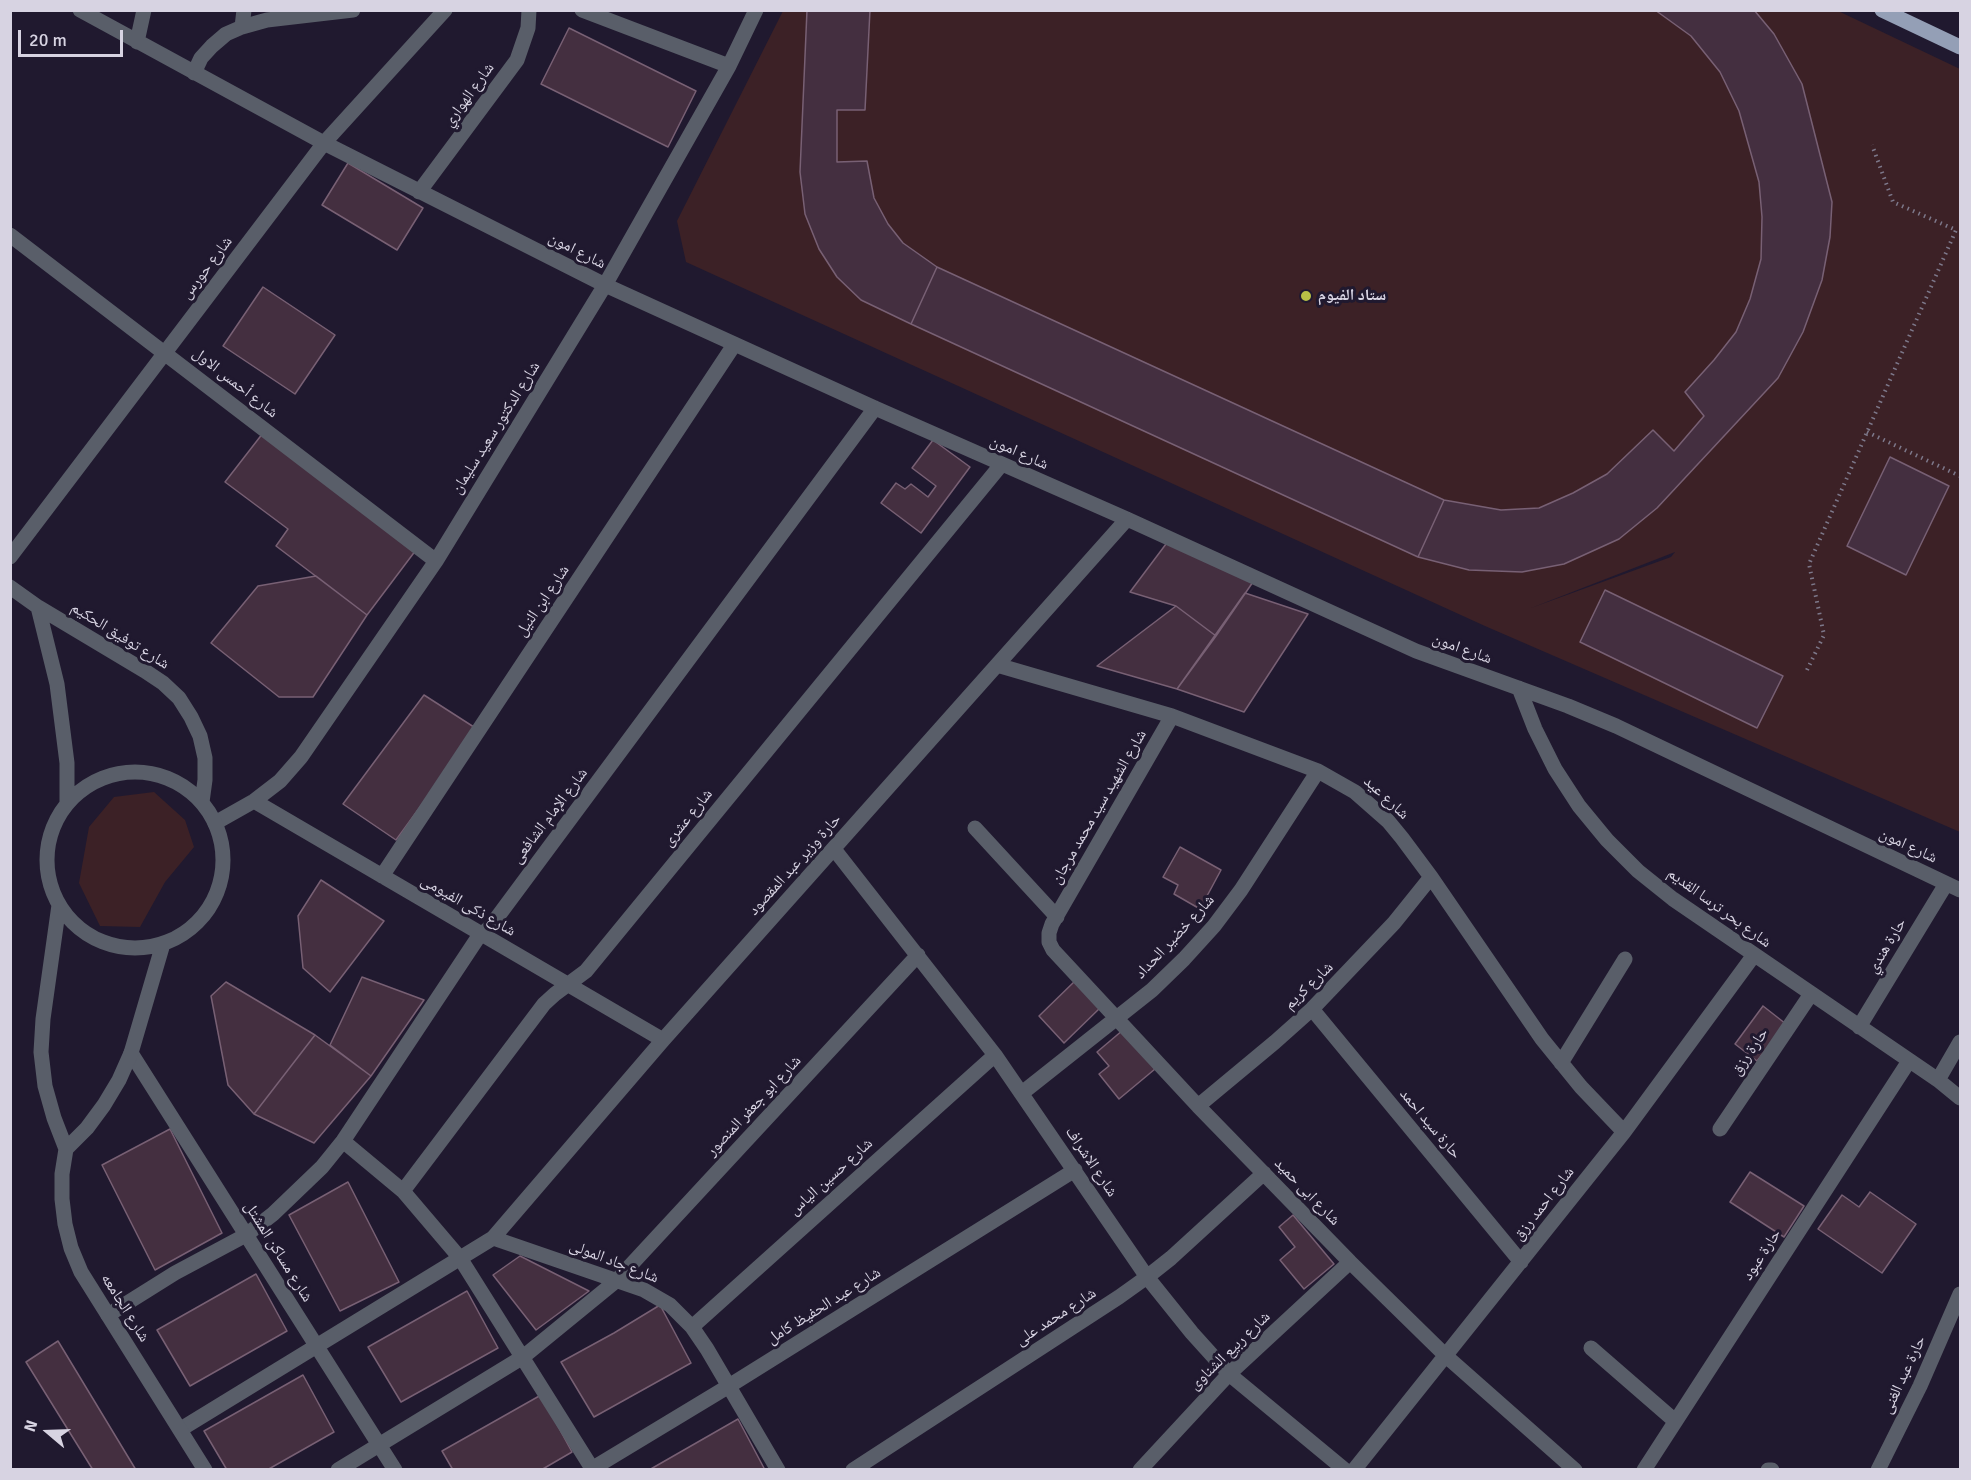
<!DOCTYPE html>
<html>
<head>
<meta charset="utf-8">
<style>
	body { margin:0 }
	#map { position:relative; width:1971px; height:1480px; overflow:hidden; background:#20192f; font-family:Signika,sans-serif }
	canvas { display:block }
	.frame { position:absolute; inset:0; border:12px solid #d7d3e2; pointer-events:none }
	.north { position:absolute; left:18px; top:1402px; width:60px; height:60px; -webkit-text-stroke:4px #20192f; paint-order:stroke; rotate:289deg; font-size:16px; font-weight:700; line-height:24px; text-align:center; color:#d7d3e2 }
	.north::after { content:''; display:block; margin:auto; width:21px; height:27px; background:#d7d3e2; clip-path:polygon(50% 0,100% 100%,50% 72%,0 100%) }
	.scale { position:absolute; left:18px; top:30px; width:105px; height:27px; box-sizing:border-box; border:3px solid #d7d3e2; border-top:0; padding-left:8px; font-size:18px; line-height:21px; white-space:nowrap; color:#d7d3e2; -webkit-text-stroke:4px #20192f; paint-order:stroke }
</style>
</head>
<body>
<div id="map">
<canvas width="1971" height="1480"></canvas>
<div class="frame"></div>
<div class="north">N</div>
<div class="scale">20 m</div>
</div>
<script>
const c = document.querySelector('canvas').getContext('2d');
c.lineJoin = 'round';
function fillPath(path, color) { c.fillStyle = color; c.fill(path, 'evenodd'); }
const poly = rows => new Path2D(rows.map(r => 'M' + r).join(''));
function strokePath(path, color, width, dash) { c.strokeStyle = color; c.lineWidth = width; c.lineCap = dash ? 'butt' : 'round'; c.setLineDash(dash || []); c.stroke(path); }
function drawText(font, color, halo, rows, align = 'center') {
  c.font = font + ' Signika,"Noto Naskh Arabic",sans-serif'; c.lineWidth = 6; c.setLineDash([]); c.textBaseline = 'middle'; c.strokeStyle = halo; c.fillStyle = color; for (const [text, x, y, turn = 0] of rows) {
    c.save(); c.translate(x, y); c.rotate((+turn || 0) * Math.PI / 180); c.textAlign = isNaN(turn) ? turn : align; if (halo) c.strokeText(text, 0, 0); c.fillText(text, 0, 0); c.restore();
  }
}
fillPath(poly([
	[1836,10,1960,69,1960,832,1485,626,686,262,677,221,783,11],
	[1675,552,1671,557,1531,608],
	[154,792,185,820,194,847,165,882,140,927,100,926,79,883,89,827,114,797]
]), '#3c2126');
const building = poly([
	[807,10,870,10,865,110,837,110,837,162,867,161,874,198,888,224,903,243,937,267,911,324,861,300,837,277,819,249,805,214,800,172,807,10],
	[1655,10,1754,10,1774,34,1802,84,1832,202,1830,237,1822,280,1803,332,1778,378,1657,508,1619,539,1564,564,1522,572,1469,570,1418,557,1444,500,1501,510,1539,508,1573,493,1607,474,1653,430,1674,451,1704,416,1685,392,1714,360,1736,332,1750,299,1761,259,1762,217,1759,182,1739,111,1720,72,1691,36,1655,10],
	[569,28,696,91,668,147,541,84,569,28],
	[348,163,423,208,397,250,322,205,348,163],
	[937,267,1444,500,1418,557,911,324,937,267],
	[263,287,335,335,295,394,223,346,263,287],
	[263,433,416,550,367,615,276,546,288,529,225,482,263,433],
	[933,440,970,467,921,533,881,503,896,483,905,489,911,484,928,497,936,486,912,468,933,440],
	[1890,457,1949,486,1906,575,1847,546,1890,457],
	[1169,540,1255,579,1216,636,1176,606,1130,592,1169,540],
	[316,576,367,615,313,697,279,697,211,643,258,586,316,576],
	[1605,590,1783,676,1757,728,1580,642,1605,590],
	[1245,593,1308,614,1244,712,1177,689,1245,593],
	[1176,606,1216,636,1177,689,1097,666,1176,606],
	[424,695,477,729,396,840,343,804,424,695],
	[1180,847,1221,870,1200,909,1174,894,1178,885,1163,877,1180,847],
	[321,880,384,921,330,992,303,968,298,916,321,880],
	[362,977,424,1000,371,1076,330,1045,362,977],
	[1076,980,1101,1007,1064,1043,1039,1016,1076,980],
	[226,982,315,1035,254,1114,228,1085,211,996,226,982],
	[1763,1006,1786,1024,1757,1061,1735,1044,1763,1006],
	[1123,1030,1155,1069,1119,1099,1099,1074,1109,1066,1097,1052,1123,1030],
	[315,1035,371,1076,314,1143,254,1114,315,1035],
	[170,1129,222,1233,155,1270,102,1165,170,1129],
	[1750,1172,1804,1206,1784,1237,1730,1202,1750,1172],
	[348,1182,399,1282,340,1311,289,1215,348,1182],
	[1870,1192,1916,1224,1882,1273,1818,1229,1842,1195,1859,1207,1870,1192],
	[1293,1215,1334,1264,1304,1289,1280,1260,1295,1247,1279,1227,1293,1215],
	[520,1256,589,1291,536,1330,493,1275,520,1256],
	[256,1274,287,1331,190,1386,157,1330,256,1274],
	[467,1291,498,1348,401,1402,368,1347,467,1291],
	[660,1305,691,1363,594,1417,561,1362,614,1333,660,1305],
	[58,1341,136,1470,93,1470,26,1362,58,1341],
	[303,1375,334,1432,267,1470,227,1470,204,1431,303,1375],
	[541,1395,572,1452,541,1470,453,1470,442,1451,541,1395],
	[738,1419,765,1470,649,1470,738,1419]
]);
fillPath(building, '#442f40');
strokePath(building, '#786074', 1.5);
strokePath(poly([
	[1867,432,1960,476],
	[1807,670,1824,635,1809,564,1956,230,1893,202,1872,145]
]), '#7d788a', 4, [1.5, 4.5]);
strokePath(poly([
	[80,10,324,143,605,285,875,408,1127,519,1416,651,1568,706,1616,726,1960,890],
	[582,10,729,66],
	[242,27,244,10],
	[137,42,144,10],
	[194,73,201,58,212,46,226,34,242,27,267,20,353,10],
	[419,192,517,60,528,28,529,10],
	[10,235,436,561],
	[10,557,324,143,445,10],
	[997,665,1172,716,1318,771,1355,792,1388,821,1402,838,1431,877,1542,1039,1581,1087,1624,1132],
	[1519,688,1535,729,1555,769,1579,806,1607,840,1638,871,1673,899,1938,1080,1960,1098],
	[1172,716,1052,924,1049,933,1049,942,1053,950,1198,1106,1350,1262,1446,1356,1575,1470],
	[254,801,663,1040],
	[215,823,254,801,280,781,301,757,436,561,605,285,729,66,756,10],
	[975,828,1057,917],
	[834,849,995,1055,1147,1277,1192,1333,1229,1374,1345,1470],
	[382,876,734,345],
	[1312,1009,1521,1262],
	[1859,1027,1946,884],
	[131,1053,395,1470],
	[1561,1063,1625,959],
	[1938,1080,1960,1042],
	[1022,1093,1152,990,1184,959,1214,926,1241,890,1318,771],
	[1198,1106,1275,1042,1312,1009,1394,923,1431,877],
	[1720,1129,1811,994],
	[343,1141,403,1191,460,1258,593,1470],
	[403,1191,544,1004,555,994,586,971,1001,465],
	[493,1238,644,1290,670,1305,692,1327,707,1349,778,1470],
	[108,1315,175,1273,246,1235,273,1214,322,1167,343,1141,477,939,490,927,875,408],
	[692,1327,995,1055],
	[1591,1348,1675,1421],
	[181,1429,493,1238,663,1040,1127,519],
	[338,1470,523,1357,616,1281,918,955],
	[590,1470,729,1386,1075,1170],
	[853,1470,1119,1297,1147,1277,1171,1258,1264,1173],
	[1140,1470,1229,1374,1350,1262],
	[1354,1470,1624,1132,1754,955],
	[1644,1470,1909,1061],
	[1768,1470,1772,1470],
	[1878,1470,1920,1386,1960,1294]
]), '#595e69', 15);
strokePath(poly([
	[10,587,38,607,145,671,163,683,179,698,191,717,200,736,205,758,205,780,202,802],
	[38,607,57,684,67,763,67,803],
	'47 860a88 88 0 1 1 176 0a88 88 0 1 1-176 0Z',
	[59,905,43,1019,41,1052,45,1086,54,1118,66,1149,62,1174,62,1199,65,1224,71,1248,81,1272,205,1470],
	[66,1149,87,1128,104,1105,119,1080,131,1053,163,944]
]), '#595e69', 15);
strokePath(poly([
	[1882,10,1960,47]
]), '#949fb6', 15);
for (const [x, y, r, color] of [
	[1306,296,6,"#b9c046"]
]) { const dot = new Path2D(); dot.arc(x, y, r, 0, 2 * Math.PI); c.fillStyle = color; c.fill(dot); strokePath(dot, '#20192f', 2); }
drawText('16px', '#d7d3e2', '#20192f', [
	["شارع الهواري",469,95,-54],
	["شارع امون",577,251,27],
	["شارع حورس",207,268,-53],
	["شارع أحمس الاول",235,383,38],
	["شارع الدكتور سعيد سليمان",496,428,-58],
	["شارع امون",1019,453,24],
	["شارع ابن النيل",543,601,-56],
	["شارع توفيق الحكيم",120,636,32],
	["شارع امون",1462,649,20],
	["شارع عيد",1386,798,43],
	["شارع الشهيد سيد محمد مرجان",1099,807,-60],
	["شارع الإمام الشافعى",550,816,-53],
	["شارع عشرى",688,818,-51],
	["شارع امون",1908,846,25],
	["حارة وزير عبد المقصود",795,865,-48],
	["شارع ذكى الفيومى",468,906,30],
	["شارع بحر ترسا القديم",1719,908,36],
	["شارع خضير الحداد",1175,937,-47],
	["حارة هندي",1887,946,-59],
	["شارع كريم",1309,986,-44],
	["حارة رزق",1750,1052,-56],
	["شارع ابو جعفر المنصور",754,1106,-47],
	["حارة سيد احمد",1430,1124,50],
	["شارع الاشراف",1091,1162,56],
	["شارع حسين الياس",831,1177,-42],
	["شارع ابى حميد",1307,1192,46],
	["شارع احمد رزق",1544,1204,-52],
	["شارع مساكن المشتل",278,1252,58],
	["حارة عبود",1762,1255,-57],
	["شارع جاد المولى",614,1262,21],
	["شارع عبد الحفيظ كامل",824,1306,-32],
	["شارع الجامعه",125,1308,58],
	["شارع محمد على",1056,1317,-33],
	["شارع ربيع الشناوى",1230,1351,-44],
	["حارة عبد الغنى",1904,1375,-65]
]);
drawText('bold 16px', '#d7d3e2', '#20192f', [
	["ستاد الفيوم",1318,296]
], 'left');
</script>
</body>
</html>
